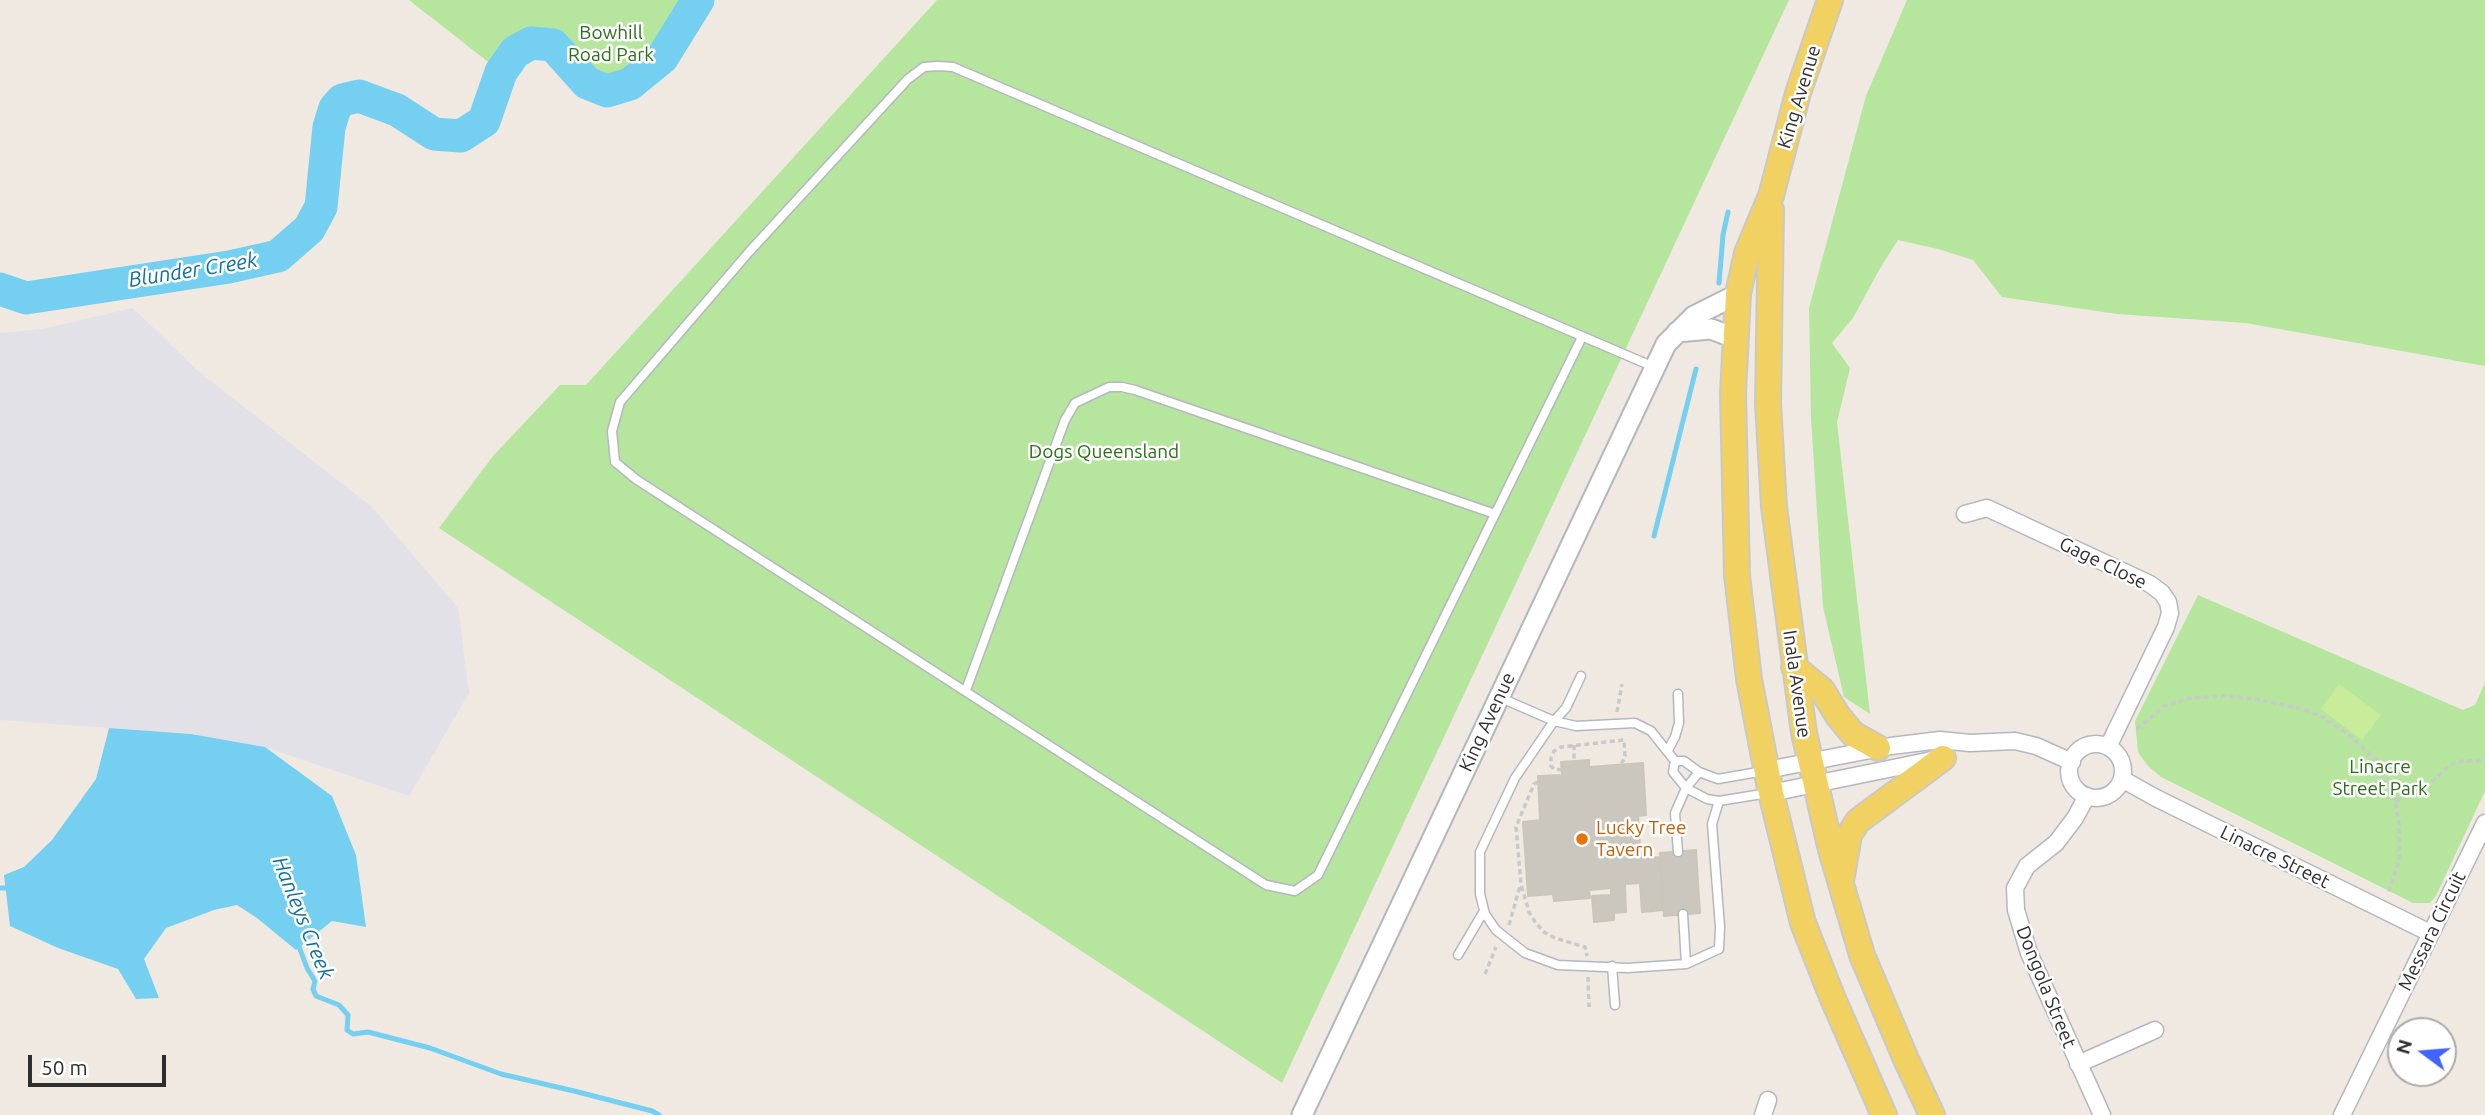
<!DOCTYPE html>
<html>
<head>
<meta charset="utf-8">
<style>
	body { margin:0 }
	#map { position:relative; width:2485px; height:1115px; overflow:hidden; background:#efe9e1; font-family:Ubuntu,sans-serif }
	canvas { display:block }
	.north { position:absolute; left:2387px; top:1017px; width:70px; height:70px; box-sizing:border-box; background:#fff; border:2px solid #ababab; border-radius:50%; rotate:286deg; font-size:19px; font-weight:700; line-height:28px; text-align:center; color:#2e2e2e }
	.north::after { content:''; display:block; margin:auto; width:24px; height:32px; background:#4264fb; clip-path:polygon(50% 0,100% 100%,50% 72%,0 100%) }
	.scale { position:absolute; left:28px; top:1055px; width:138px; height:32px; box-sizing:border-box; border:4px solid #2e2e2e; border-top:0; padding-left:9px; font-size:21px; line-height:24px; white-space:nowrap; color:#2e2e2e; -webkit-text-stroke:5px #fff; paint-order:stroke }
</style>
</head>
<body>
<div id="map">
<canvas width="2485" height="1115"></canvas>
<div class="north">N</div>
<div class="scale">50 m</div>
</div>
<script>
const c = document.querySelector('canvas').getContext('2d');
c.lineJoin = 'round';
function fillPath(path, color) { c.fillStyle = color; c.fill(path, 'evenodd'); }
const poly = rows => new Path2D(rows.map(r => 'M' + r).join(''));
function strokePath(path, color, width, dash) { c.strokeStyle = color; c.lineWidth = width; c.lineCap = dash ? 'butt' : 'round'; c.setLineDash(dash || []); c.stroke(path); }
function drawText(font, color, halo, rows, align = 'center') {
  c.font = font + ' Ubuntu,sans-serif'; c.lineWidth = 5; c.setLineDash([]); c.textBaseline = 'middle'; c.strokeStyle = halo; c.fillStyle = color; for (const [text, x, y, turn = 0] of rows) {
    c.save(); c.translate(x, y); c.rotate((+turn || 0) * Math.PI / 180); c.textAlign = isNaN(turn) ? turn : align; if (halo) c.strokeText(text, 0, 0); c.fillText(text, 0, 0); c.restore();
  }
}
fillPath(poly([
	[133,308,198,371,372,507,458,608,469,693,409,796,265,747,191,734,0,720,0,333,42,329]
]), '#e3e1e8');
fillPath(poly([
	[409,0,698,0,662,58,630,84,607,91,587,83,553,44,531,43,515,52,501,72],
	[937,0,1789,0,1282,1083,439,528,493,456,560,385,586,385],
	[1907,0,2485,0,2485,366,2246,323,2117,314,2002,297,1973,260,1938,249,1898,240,1879,270,1853,318,1832,343,1850,368,1837,422,1870,714,1844,697,1823,607,1811,417,1809,308,1866,96],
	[2198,595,2463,710,2475,705,2485,683,2485,791,2436,896,2430,903,2413,903,2161,777,2147,765,2138,752,2135,721]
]), '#b6e59e');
fillPath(poly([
	[2339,684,2381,715,2362,740,2321,709]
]), '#c9ec9a');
fillPath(poly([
	[109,728,191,734,265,747,332,796,356,855,366,927,332,921,296,950,257,918,237,905,214,910,166,928,144,959,159,998,136,999,118,969,58,948,10,926,4,875,24,867,52,840,96,779]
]), '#75cff0');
strokePath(poly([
	[1719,283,1723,235,1728,212],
	[1654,536,1696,369],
	[0,888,11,888],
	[297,941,307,968,315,981,313,989,316,996,339,1005,348,1015,347,1030,353,1034,368,1032,430,1048,501,1074,574,1091,652,1111,659,1115]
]), '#75cff0', 5);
strokePath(poly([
	[0,289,26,298,229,267,278,256,309,229,321,207,329,127,335,108,342,100,359,96,397,110,434,134,461,136,484,121,501,72,515,52,531,43,553,45,587,83,607,91,630,84,662,58,698,0]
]), '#75cff0', 33);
const building = poly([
	[1589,760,1589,767,1643,763,1646,815,1638,816,1641,858,1660,857,1664,910,1642,912,1640,883,1625,884,1626,912,1614,913,1614,920,1594,922,1592,896,1611,895,1611,888,1589,890,1590,898,1554,901,1553,894,1528,896,1523,822,1540,820,1538,776,1562,775,1561,762,1589,760],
	[1696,850,1700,913,1664,916,1660,853,1696,850]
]);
fillPath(building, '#cbc7bf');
strokePath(building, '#cbc5ba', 2);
const service = poly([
	[1582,337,1318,875,1295,891,1266,885,637,480,615,462,612,431,620,402,749,252,908,79,924,67,938,66,953,67,1654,367],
	[1581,676,1566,708,1554,721,1515,778,1480,852,1480,894,1485,914,1496,930,1525,953,1558,965,1628,968,1686,964,1719,949,1720,927,1712,824,1719,801],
	[966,690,1065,420,1075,403,1109,387,1122,387,1135,390,1495,514],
	[1501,698,1554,721,1576,726,1635,723,1651,731,1675,761,1673,772,1686,788,1707,799,1719,801,1768,793],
	[1668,750,1675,737,1679,723,1678,694],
	[1675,761,1684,761,1699,772,1718,779,1764,771],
	[1678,852,1675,813,1686,788,1699,772],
	[1683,914,1686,964],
	[1458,955,1484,911],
	[1612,966,1615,1005]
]);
const minor = poly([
	[1965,514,1987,508,2150,584,2162,593,2168,602,2170,613,2166,627,2108,747],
	'2069 771a27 27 0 1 1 54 0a27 27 0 1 1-54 0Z',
	[1767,770,1891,746,1940,740,1970,743,2015,741,2036,746,2072,762],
	[2122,779,2156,798,2430,933],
	[1771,793,1937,759],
	[2087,796,2075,818,2056,843,2027,866,2015,888,2016,910,2029,953,2102,1115],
	[2078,1064,2155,1030],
	[1763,1115,1768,1100],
	[2342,1115,2485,823]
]);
const tertiary = poly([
	[1677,332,1711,329,1735,338],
	[1302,1115,1666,344,1694,316,1738,294]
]);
const primary = poly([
	[1830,0,1798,93,1771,196,1747,253,1738,294,1733,393,1737,575,1749,679,1771,793,1803,923,1833,999,1884,1115],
	[1771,210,1768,403,1774,507,1804,733,1831,850,1862,955,1905,1057,1932,1115],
	[1794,667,1822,690,1838,716,1853,734,1878,748],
	[1842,876,1849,835,1858,821,1943,758]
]);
strokePath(service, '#b4b7c1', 11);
strokePath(minor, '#b4b7c1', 19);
strokePath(tertiary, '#b4b7c1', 23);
strokePath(primary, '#c9c9c9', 28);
strokePath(poly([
	[1617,712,1622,684],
	[2137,729,2164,706,2190,698,2226,696,2261,700,2303,709,2324,718,2348,734,2376,760,2395,801,2399,824,2399,860,2388,894],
	[1574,745,1574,761],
	[1562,770,1554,769,1551,766,1551,758,1554,751,1561,747,1624,740,1625,756,1621,765],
	[1538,782,1534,784,1516,827,1521,884,1529,912,1535,922,1544,932,1555,938,1585,947,1587,956],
	[2395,801,2421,792,2450,765,2463,761,2485,761],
	[1509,925,1520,886],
	[1485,974,1496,947],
	[1588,977,1589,1007]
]), '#c9c9c9', 3.5, [5, 3.5]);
strokePath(service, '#fff', 8);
strokePath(minor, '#fff', 16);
strokePath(tertiary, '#fff', 19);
strokePath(primary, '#f2d163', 24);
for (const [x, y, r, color] of [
	[1582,839,7,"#e8710a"]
]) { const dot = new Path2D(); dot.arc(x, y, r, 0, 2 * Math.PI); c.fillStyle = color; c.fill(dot); strokePath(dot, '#fff', 2.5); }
drawText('19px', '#2c6e1b', '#fff', [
	["Bowhill",611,33],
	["Road Park",611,55],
	["Dogs Queensland",1104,452],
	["Linacre",2380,767],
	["Street Park",2380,789]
]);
drawText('19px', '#2e2e2e', '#fff', [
	["King Avenue",1799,97,-73],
	["Gage Close",2103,563,26],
	["Inala Avenue",1797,684,82],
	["King Avenue",1487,722,-65],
	["Linacre Street",2275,857,26],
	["Messara Circuit",2432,931,-64],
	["Dongola Street",2046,987,68]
]);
drawText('19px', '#c56008', '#fff', [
	["Lucky Tree",1596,828],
	["Tavern",1596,850]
], 'left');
drawText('italic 21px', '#0d6fa3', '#fff', [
	["Blunder Creek",193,270,-9],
	["Hanleys Creek",303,918,68]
]);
</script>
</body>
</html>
